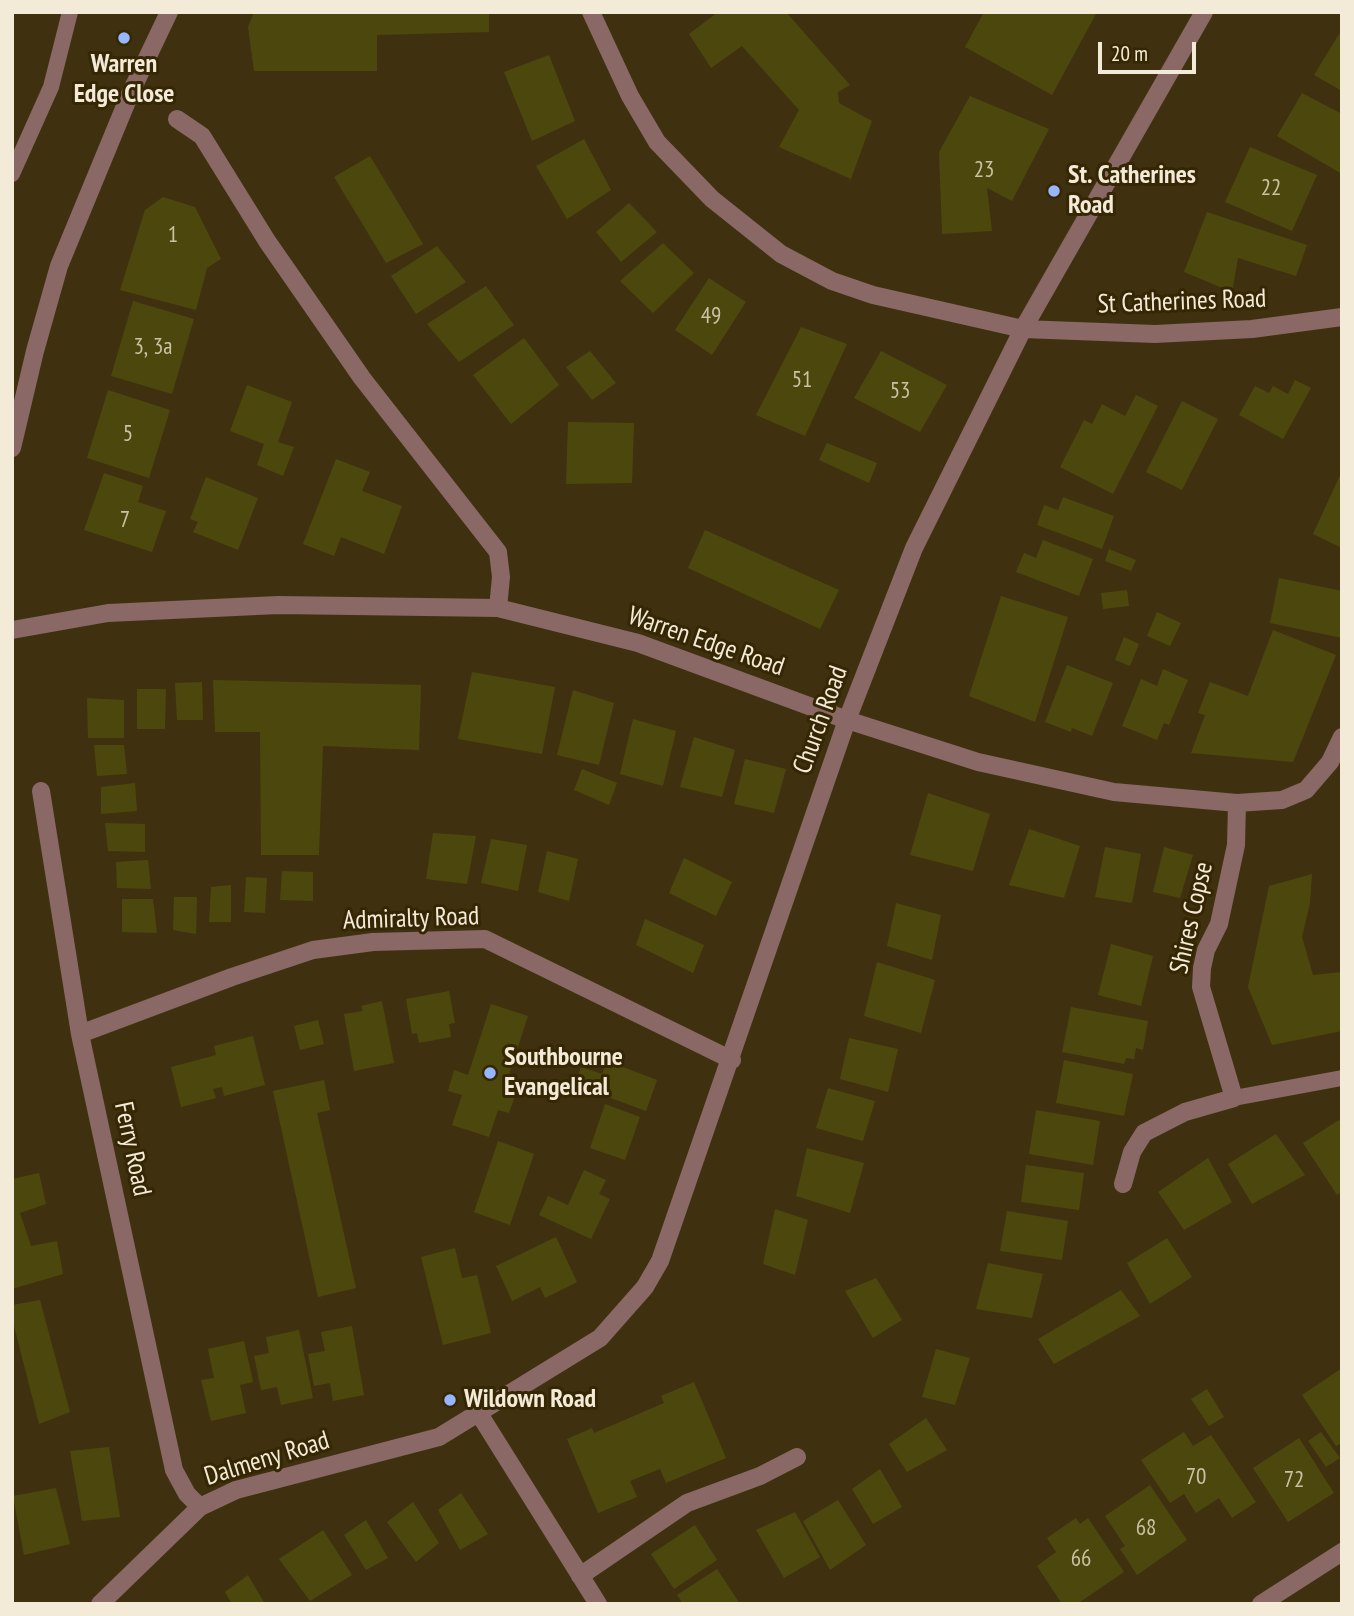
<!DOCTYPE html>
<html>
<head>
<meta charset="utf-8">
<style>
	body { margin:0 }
	#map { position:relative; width:1354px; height:1616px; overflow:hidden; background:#3f310f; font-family:"PT Sans Narrow",sans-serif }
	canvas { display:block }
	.frame { position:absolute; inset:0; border:14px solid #f3ead7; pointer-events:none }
	.scale { position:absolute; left:1098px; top:42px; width:98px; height:32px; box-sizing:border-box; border:4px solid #f3ead7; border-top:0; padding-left:9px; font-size:21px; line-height:24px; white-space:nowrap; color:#f3ead7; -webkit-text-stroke:5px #352704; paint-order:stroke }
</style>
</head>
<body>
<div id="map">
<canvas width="1354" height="1616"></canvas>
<div class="frame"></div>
<div class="scale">20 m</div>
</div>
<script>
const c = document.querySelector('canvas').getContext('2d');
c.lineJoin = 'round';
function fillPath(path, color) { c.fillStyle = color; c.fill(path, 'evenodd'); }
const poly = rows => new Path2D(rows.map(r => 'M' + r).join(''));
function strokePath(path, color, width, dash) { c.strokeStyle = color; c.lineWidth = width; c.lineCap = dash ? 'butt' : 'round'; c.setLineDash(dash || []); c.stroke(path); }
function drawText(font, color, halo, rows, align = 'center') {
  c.font = font + ' "PT Sans Narrow",sans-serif'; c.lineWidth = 6; c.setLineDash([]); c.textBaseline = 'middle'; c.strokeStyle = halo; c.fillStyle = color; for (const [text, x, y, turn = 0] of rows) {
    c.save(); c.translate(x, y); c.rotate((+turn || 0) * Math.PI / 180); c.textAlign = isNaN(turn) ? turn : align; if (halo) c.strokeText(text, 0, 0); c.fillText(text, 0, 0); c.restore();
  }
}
fillPath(poly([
	[254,12,489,12,489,32,377,35,377,71,254,71,248,27],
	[718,12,786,12,850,85,838,92,839,103,872,121,851,179,779,147,799,110,742,46,711,68,689,34],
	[984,12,1097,12,1052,95,965,47],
	[1339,34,1342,36,1342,91,1314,75],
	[549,55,575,121,532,141,504,72],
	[1302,93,1342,114,1342,174,1277,136],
	[970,96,1049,129,1012,201,987,188,992,231,942,234,939,152],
	[584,139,611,190,567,219,536,166],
	[1250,147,1317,175,1292,231,1225,202],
	[370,156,423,244,386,263,334,177],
	[163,197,195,207,221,259,207,268,196,310,120,290,145,210],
	[629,203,657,232,621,262,596,232],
	[1207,212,1307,245,1296,276,1238,258,1232,292,1184,272],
	[663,243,694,273,653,313,620,281],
	[437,246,466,282,416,314,391,276],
	[709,278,746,302,712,355,675,330],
	[486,286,514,325,459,362,427,324],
	[133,301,194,319,172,394,111,376],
	[801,327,847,344,805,436,756,415],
	[524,338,559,385,511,424,473,375],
	[590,351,616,383,592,400,566,367],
	[881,351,947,385,920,432,854,398],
	[1295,380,1311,388,1283,439,1239,415,1255,386,1269,393,1273,386,1288,394],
	[247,385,292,402,278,442,294,447,283,476,257,465,264,444,230,431],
	[108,390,170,410,149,478,87,458],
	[1136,395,1158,406,1113,494,1060,467,1084,420,1092,424,1102,404,1125,416],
	[1182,401,1218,419,1182,490,1146,472],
	[568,422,634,423,632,483,566,484],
	[827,443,877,463,869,483,819,460],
	[336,459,370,472,362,491,402,506,384,554,341,537,334,556,303,544],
	[1342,471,1342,548,1313,534],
	[104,473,143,486,138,502,166,511,152,552,84,530],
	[206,477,258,498,238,550,193,532,198,522,190,519],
	[1063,497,1114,516,1102,549,1037,525,1044,505,1058,510],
	[705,530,839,590,820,629,688,568],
	[1043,540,1093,559,1079,596,1016,572,1024,553,1036,558],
	[1109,549,1136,560,1131,571,1105,561],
	[1279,578,1342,591,1342,638,1270,623],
	[1127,590,1129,606,1103,609,1101,593],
	[1001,596,1068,617,1035,722,969,696],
	[1157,612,1181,623,1170,646,1147,636],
	[1273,630,1336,655,1293,762,1191,753,1205,715,1198,713,1210,682,1248,696],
	[1124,637,1139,644,1130,666,1115,660],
	[1067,665,1113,683,1092,736,1072,728,1071,732,1045,722],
	[1163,669,1188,680,1169,725,1164,723,1157,740,1122,726,1141,679,1157,686],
	[472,672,555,687,542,754,458,739],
	[213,680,421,685,419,750,323,746,319,855,261,855,260,732,215,732],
	[202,682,203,720,177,720,175,683],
	[137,689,166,689,165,729,137,729],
	[573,690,614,703,599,765,557,755],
	[87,698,124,700,124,738,88,738],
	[633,719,676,731,663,786,620,774],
	[694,737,735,750,722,797,680,787],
	[94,745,124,745,127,774,97,776],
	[745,759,786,769,774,813,734,804],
	[582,769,617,783,609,805,574,790],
	[135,783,137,811,101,814,101,787],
	[928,793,990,814,973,871,910,855],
	[105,823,145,824,145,852,108,851],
	[1029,829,1080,846,1064,898,1009,885],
	[433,833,476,836,467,884,426,879],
	[491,839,527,845,518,891,481,883],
	[1105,847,1141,854,1132,903,1095,897],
	[1164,847,1193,855,1180,898,1153,892],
	[547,851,578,859,569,901,538,892],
	[684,858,732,882,716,916,669,893],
	[148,860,151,889,117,888,116,862],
	[282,871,313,872,313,901,280,900],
	[1312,874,1310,903,1302,937,1313,975,1342,972,1342,1031,1272,1045,1248,987,1269,886],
	[246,877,267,878,265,913,244,912],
	[231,885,231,922,209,922,211,887],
	[174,897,197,897,196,934,173,930],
	[122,899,153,899,157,933,122,932],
	[896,903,941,915,932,960,887,946],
	[645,919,704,945,693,973,636,945],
	[1111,944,1153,956,1141,1006,1098,995],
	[877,962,935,980,921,1033,864,1016],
	[449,991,455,1023,449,1024,451,1037,419,1043,417,1033,412,1034,406,999],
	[382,1001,394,1063,354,1071,344,1014,363,1011,361,1006],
	[491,1004,528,1016,505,1087,517,1090,509,1113,498,1110,489,1137,452,1125,462,1095,448,1091,454,1070,468,1075],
	[1071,1007,1148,1021,1143,1050,1136,1048,1134,1059,1126,1058,1124,1064,1062,1052],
	[318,1020,324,1044,300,1050,294,1026],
	[253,1036,265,1085,224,1096,222,1087,213,1089,216,1098,181,1107,171,1067,216,1055,214,1046],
	[849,1038,898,1049,888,1092,840,1079],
	[1064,1060,1133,1074,1124,1116,1056,1103],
	[607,1061,657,1080,646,1111,575,1085,581,1067,602,1074],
	[324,1080,330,1110,317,1113,356,1288,318,1297,273,1091],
	[828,1088,875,1101,863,1141,816,1128],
	[605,1104,640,1117,625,1160,590,1148],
	[1036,1110,1100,1121,1093,1165,1029,1154],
	[1339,1120,1342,1124,1342,1192,1337,1195,1303,1143],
	[1276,1134,1305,1175,1252,1204,1228,1164],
	[498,1141,534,1154,510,1225,474,1212],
	[807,1148,864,1163,850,1213,796,1196],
	[1208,1158,1232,1202,1184,1230,1158,1192],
	[1026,1165,1084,1173,1079,1210,1021,1202],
	[584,1170,606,1180,599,1194,610,1199,591,1239,539,1215,548,1196,568,1205],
	[39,1173,46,1204,20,1213,31,1246,57,1241,63,1274,12,1289,12,1179],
	[775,1209,808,1220,795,1275,763,1264],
	[1007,1211,1068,1221,1062,1260,1000,1251],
	[556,1237,577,1282,545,1298,540,1287,512,1301,496,1266],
	[1167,1238,1192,1277,1150,1304,1127,1263],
	[455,1248,462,1278,477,1275,491,1333,443,1345,421,1257],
	[988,1263,1043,1274,1032,1318,976,1309],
	[876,1278,902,1320,873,1338,845,1291],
	[1121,1290,1140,1316,1054,1364,1038,1339],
	[40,1300,70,1412,39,1424,12,1318,12,1305],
	[352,1326,364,1395,333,1401,330,1383,314,1386,308,1354,325,1351,321,1332],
	[299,1330,313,1398,281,1405,277,1387,261,1390,254,1356,269,1353,266,1337],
	[244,1341,253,1382,240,1385,246,1413,211,1421,201,1380,214,1378,208,1349],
	[936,1349,970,1358,955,1405,922,1397],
	[1342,1368,1342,1443,1336,1446,1302,1395],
	[694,1382,726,1458,666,1483,660,1469,630,1481,637,1497,598,1513,567,1439,592,1428,594,1433,664,1403,661,1396],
	[1207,1389,1224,1417,1209,1426,1191,1399],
	[926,1418,947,1450,907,1472,889,1444],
	[1184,1432,1193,1446,1211,1435,1256,1502,1232,1518,1219,1498,1196,1513,1184,1494,1170,1503,1141,1460],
	[1321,1432,1340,1458,1326,1467,1308,1441],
	[1299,1438,1334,1493,1288,1522,1253,1468],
	[109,1447,120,1517,82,1521,70,1451],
	[880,1469,902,1507,873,1524,852,1489],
	[1150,1485,1187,1540,1137,1575,1120,1549,1125,1546,1105,1516],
	[56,1488,70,1544,24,1555,13,1496],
	[461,1493,488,1534,460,1550,438,1510],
	[838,1500,866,1545,830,1570,803,1521],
	[413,1502,439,1543,416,1562,387,1522],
	[795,1512,820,1557,784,1578,756,1530],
	[1076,1518,1080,1524,1088,1518,1124,1572,1077,1604,1062,1604,1037,1566,1056,1552,1047,1538],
	[366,1520,388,1558,366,1570,344,1535],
	[695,1525,717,1560,674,1589,651,1554],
	[323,1530,352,1575,310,1601,279,1559],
	[717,1569,740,1604,683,1604,677,1595],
	[248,1575,265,1604,232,1604,225,1592]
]), '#4c480d');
strokePath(poly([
	[12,174,51,87,70,12],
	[1234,1098,1342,1078]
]), '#896865', 16);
strokePath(poly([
	[591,12,630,96,657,142,712,199,781,254,832,281,873,295,1023,329,1155,334,1252,329,1342,317],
	[177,119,202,136,267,241,362,378,498,552,501,577,498,608],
	[12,448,35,351,59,266,130,94,169,12],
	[12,630,108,613,278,605,498,608,638,643,847,720,978,762,1114,792,1237,803,1282,800,1306,790,1330,762,1342,737],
	[41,791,80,1034,174,1470,187,1494,200,1507],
	[80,1034,232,977,313,950,373,942,485,939,732,1060],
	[1123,1184,1132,1152,1144,1133,1185,1112,1234,1098,1201,987,1202,968,1206,950,1219,924,1236,845,1237,803],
	[478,1412,598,1604],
	[580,1576,687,1503,760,1476,797,1457],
	[100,1604,200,1507,236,1490,439,1437,600,1338,645,1287,660,1261,847,720,914,548,1023,329,1204,12],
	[1261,1604,1342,1552]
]), '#896865', 18);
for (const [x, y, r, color] of [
	[124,38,7,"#96b6fd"],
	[1054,191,7,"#96b6fd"],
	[490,1073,7,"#96b6fd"],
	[450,1400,7,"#96b6fd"]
]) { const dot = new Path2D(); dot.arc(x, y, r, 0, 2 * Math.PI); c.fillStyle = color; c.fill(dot); strokePath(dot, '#352704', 2.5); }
drawText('23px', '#c9c2a4', null, [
	["23",984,170],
	["22",1271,188],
	["1",173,235],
	["49",711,316],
	["3, 3a",153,347],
	["51",802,380],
	["53",900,391],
	["5",128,434],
	["7",125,520],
	["70",1196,1477],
	["72",1294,1480],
	["68",1146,1528],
	["66",1081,1559]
]);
drawText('bold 26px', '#f3ead7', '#352704', [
	["Warren",124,65,"center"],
	["Edge Close",124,95,"center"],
	["St. Catherines",1068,176],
	["Road",1068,206],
	["Southbourne",504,1058],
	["Evangelical",504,1088],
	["Wildown Road",464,1400]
], 'left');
drawText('26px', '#f3ead7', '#352704', [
	["St Catherines Road",1182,302,-2],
	["Warren Edge Road",706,642,19],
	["Church Road",821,720,-70],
	["Shires Copse",1192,918,-77],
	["Admiralty Road",411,919,-2],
	["Ferry Road",132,1149,78],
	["Dalmeny Road",267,1459,-17]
]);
</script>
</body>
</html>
